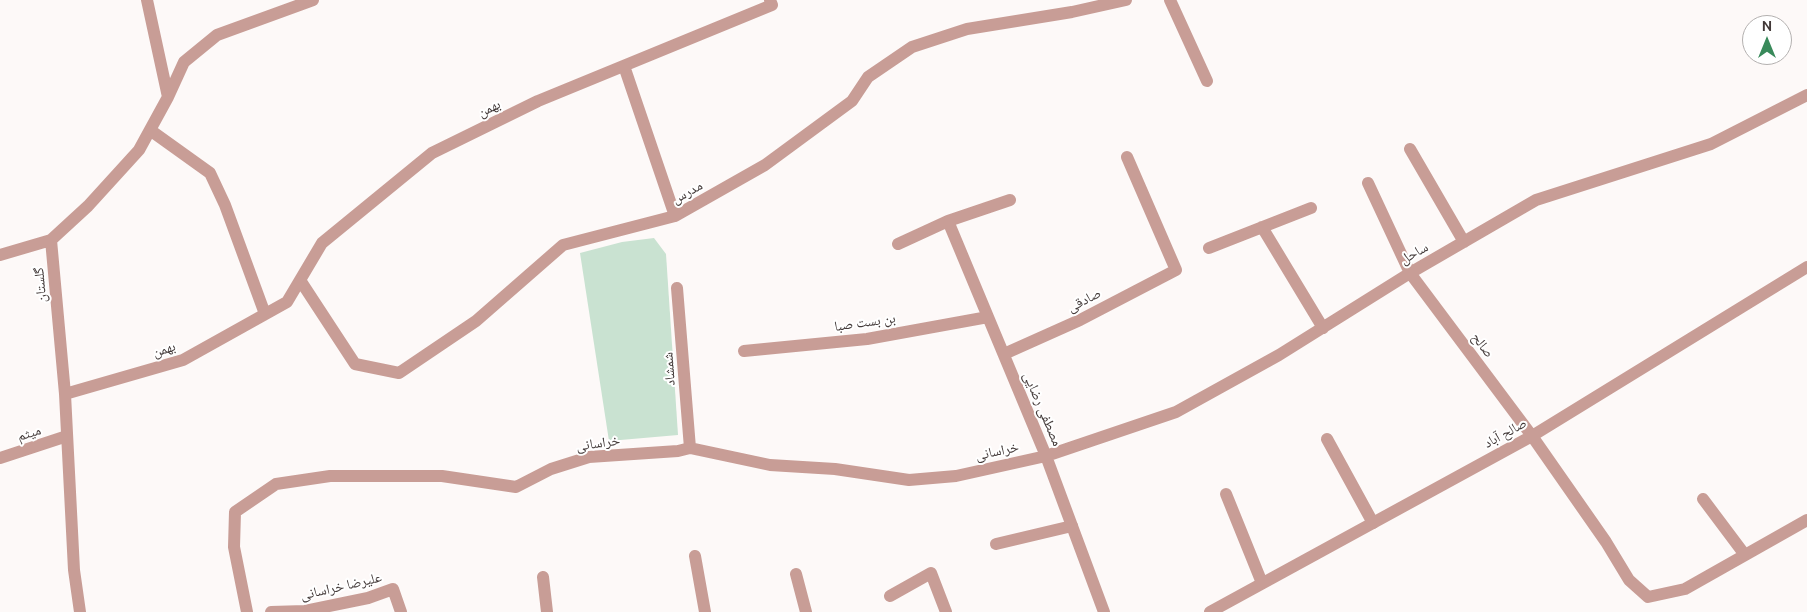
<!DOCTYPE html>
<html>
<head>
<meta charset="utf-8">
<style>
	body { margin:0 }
	#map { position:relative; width:1807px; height:612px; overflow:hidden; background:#fdf9f8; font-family:Ubuntu,sans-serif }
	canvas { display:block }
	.north { position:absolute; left:1742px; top:15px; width:50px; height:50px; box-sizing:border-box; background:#fff; border:1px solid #b3b0af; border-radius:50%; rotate:0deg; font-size:14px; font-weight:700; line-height:20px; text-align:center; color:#423938 }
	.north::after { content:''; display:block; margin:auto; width:18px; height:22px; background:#398a5b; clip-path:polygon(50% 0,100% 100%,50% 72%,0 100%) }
</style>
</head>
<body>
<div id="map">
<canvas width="1807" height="612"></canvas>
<div class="north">N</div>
</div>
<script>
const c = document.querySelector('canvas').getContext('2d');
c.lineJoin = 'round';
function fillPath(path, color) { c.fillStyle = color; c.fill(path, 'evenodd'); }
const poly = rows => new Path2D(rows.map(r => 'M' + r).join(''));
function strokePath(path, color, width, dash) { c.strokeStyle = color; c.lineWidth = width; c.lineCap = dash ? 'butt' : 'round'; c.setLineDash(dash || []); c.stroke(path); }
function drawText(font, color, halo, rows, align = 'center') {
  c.font = font + ' Ubuntu,"Noto Naskh Arabic",sans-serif'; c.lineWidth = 4; c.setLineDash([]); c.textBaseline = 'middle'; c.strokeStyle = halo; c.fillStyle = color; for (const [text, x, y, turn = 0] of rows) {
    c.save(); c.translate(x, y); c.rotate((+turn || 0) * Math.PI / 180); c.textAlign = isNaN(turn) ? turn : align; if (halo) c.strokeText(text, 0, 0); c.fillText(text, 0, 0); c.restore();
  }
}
fillPath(poly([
	[654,238,666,254,678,435,609,441,580,253,622,242]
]), '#c9e2d1');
strokePath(poly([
	[1327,439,1373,523],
	[1226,494,1262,583],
	[996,544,1072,526]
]), '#c89d96', 12);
strokePath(poly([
	[147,0,168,97],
	[1170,0,1207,81],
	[624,66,675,216],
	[150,130,210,173,225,205,265,314],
	[1410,149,1464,242],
	[1368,183,1410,273,1532,436,1606,542,1629,580,1648,597,1685,589,1807,520],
	[948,221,1046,456,1104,612],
	[1262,227,1323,328],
	[898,244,948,221,1010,200],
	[1209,248,1311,208],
	[0,255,51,240],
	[300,280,355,364,399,373,476,321,563,245,675,216,765,165,852,101,868,77,912,47,967,29,1072,12,1126,0],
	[677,288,690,448],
	[744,351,867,339,988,317],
	[1004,354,1080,320,1176,270,1127,157],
	[65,394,183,360,287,302,322,243,432,153,538,101,772,5,770,0],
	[0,458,67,436],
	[1703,499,1745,555],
	[695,556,705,612],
	[796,574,806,612],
	[543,577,547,612],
	[890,596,931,573,946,612],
	[80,612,74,570,65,394,51,240,88,206,139,150,168,97,184,62,217,35,313,0],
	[247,612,234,547,235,512,276,484,330,476,442,476,516,487,551,469,589,457,678,451,690,448,770,465,835,469,909,480,956,476,1046,456,1176,412,1279,355,1410,273,1536,200,1711,144,1807,95],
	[271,612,305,611,368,598,393,589,401,612],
	[1210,612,1532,436,1807,267]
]), '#c89d96', 12);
drawText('14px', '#423938', '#fff', [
	["بهمن",489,108,-26],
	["مدرس",687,192,-29],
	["ساحل",1414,253,-30],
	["گلستان",40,285,-95],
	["صادقی",1084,300,-27],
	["بن بست صبا",865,322,-8],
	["صالح",1483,345,53],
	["بهمن",164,349,-18],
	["شمشاد",669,369,-94],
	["مصطفی رضایی",1043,409,67],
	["میثم",29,433,-18],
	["صالح آباد",1505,433,-29],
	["خراسانی",598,443,-8],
	["خراسانی",997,451,-12],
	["علیرضا خراسانی",341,586,-13]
]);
</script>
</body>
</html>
